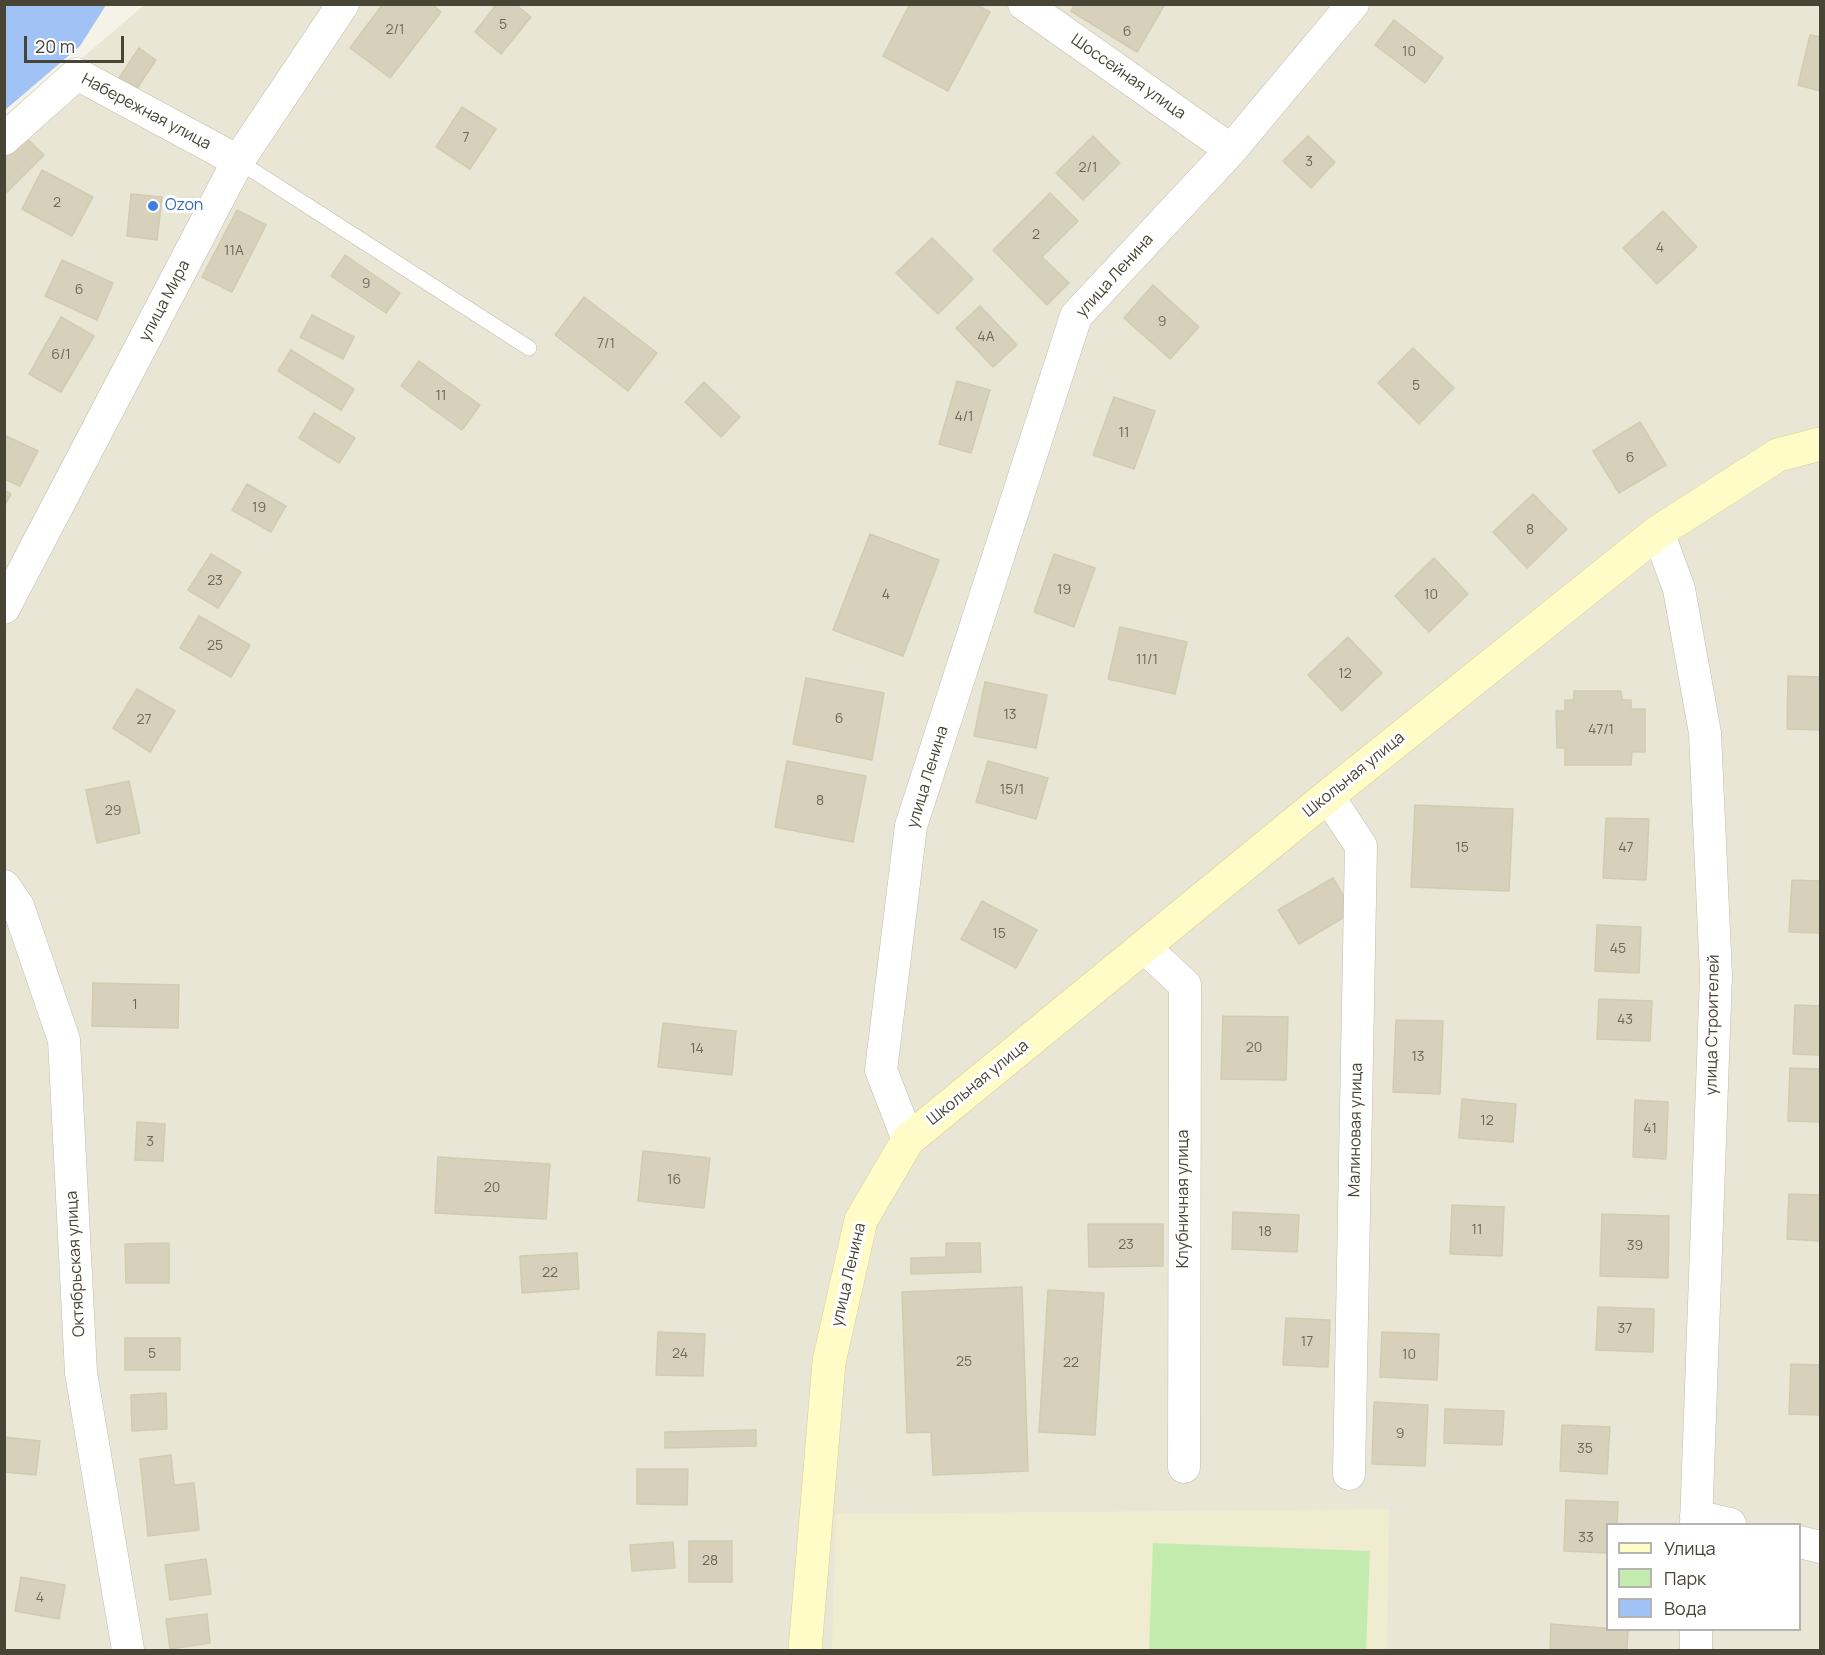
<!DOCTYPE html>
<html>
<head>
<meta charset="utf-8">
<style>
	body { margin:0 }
	#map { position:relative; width:1825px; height:1655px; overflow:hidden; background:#f5f3e7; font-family:Manrope,sans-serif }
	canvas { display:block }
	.frame { position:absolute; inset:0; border:6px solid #484436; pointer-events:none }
	.legend { position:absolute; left:1606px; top:1523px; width:195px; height:108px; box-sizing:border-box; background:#fff; border:2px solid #b6b4af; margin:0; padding:8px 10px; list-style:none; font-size:18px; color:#484436 }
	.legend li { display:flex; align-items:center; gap:12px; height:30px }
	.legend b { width:30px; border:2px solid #b6b4af }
	.scale { position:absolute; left:24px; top:36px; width:100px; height:27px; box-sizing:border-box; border:3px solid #484436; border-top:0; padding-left:8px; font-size:18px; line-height:21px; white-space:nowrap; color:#484436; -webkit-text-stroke:4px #fff; paint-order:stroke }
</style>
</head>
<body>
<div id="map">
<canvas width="1825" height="1655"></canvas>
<div class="frame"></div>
<ul class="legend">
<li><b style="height:8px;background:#fffcc7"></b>Улица</li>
<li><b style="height:16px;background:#c4ebae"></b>Парк</li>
<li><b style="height:16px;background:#a0c2f5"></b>Вода</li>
</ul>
<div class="scale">20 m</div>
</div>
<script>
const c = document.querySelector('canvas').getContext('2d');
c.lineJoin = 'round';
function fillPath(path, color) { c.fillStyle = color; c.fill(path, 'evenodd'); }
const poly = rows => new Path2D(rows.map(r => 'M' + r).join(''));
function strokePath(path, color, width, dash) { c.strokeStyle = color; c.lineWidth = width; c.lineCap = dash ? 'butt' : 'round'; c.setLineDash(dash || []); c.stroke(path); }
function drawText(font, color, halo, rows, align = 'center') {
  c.font = font + ' Manrope,sans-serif'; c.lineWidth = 6; c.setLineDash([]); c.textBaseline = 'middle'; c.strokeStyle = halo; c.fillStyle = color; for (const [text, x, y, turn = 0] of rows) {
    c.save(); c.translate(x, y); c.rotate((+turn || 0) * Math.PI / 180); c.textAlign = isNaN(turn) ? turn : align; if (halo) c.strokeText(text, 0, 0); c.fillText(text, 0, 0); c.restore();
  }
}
fillPath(poly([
	[144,5,1820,5,1820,1650,5,1650,4,125],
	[1608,1524,1800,1524,1800,1630,1608,1630]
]), '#e9e6d5');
fillPath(poly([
	[1389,1509,1387,1650,832,1650,836,1514]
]), '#efecd0');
fillPath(poly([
	[1153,1543,1370,1551,1366,1650,1149,1650]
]), '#c4ebae');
fillPath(poly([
	[5,4,106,5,80,46,5,110]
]), '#a0c2f5');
const building = poly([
	[383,4,432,4,441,12,390,78,350,48,383,4],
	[497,4,515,4,531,17,501,54,475,32,497,4],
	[910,4,975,4,990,12,948,91,883,56,910,4],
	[1075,4,1165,4,1137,52,1071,11,1075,4],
	[1394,20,1443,58,1425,83,1375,45,1394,20],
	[1810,35,1820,37,1820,91,1798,85,1810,35],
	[139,48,156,60,134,93,117,81,139,48],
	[462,107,496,129,470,169,436,147,462,107],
	[22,134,44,155,4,195,4,153,22,134],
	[1093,136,1120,163,1083,200,1056,173,1093,136],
	[1308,136,1335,162,1311,188,1283,161,1308,136],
	[42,170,93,197,72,236,22,209,42,170],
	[1050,193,1078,221,1042,257,1069,283,1047,305,993,250,1050,193],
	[131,194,162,197,157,240,127,236,131,194],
	[237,210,266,225,232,292,202,277,237,210],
	[1663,211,1697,247,1657,284,1623,248,1663,211],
	[932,238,973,279,938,314,896,273,932,238],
	[345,255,400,293,386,313,331,276,345,255],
	[62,260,113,283,97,320,45,296,62,260],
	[1153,285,1199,327,1170,359,1124,318,1153,285],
	[584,297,657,353,628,391,555,335,584,297],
	[980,306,1017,345,993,367,956,328,980,306],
	[312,315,354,337,343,359,300,337,312,315],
	[61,317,94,336,61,392,29,374,61,317],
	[1413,348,1454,388,1419,424,1378,383,1413,348],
	[291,350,354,389,341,410,278,371,291,350],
	[419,361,480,405,462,430,401,386,419,361],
	[957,381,990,390,971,453,939,444,957,381],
	[704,382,740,417,721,437,685,402,704,382],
	[1114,397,1155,411,1134,469,1093,455,1114,397],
	[314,413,355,438,339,463,299,438,314,413],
	[1640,422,1666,465,1619,493,1593,451,1640,422],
	[4,435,38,451,20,486,4,479,4,435],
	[247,484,286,506,271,532,232,510,247,484],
	[4,490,11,494,4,507,4,490],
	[1533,494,1567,529,1527,568,1493,532,1533,494],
	[870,534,939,560,903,656,833,630,870,534],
	[211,554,241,572,218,608,188,590,211,554],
	[1054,554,1095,568,1074,627,1034,612,1054,554],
	[1434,558,1468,594,1429,632,1395,596,1434,558],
	[199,616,250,645,231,677,180,648,199,616],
	[1120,627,1187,642,1175,694,1108,679,1120,627],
	[1348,637,1382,673,1342,711,1308,675,1348,637],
	[1788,676,1820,677,1820,730,1787,729,1788,676],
	[806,678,884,693,872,760,793,744,806,678],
	[985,682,1047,695,1036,748,974,736,985,682],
	[137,689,175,711,150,752,113,728,137,689],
	[1574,691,1621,691,1622,700,1631,700,1631,709,1645,709,1645,752,1632,752,1631,765,1565,765,1565,748,1557,748,1556,711,1565,711,1565,700,1574,700,1574,691],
	[787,761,866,776,853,842,775,827,787,761],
	[988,761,1048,778,1036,819,976,802,988,761],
	[129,781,140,833,97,843,86,790,129,781],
	[1415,805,1513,809,1509,891,1411,887,1415,805],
	[1606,818,1649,819,1646,880,1603,878,1606,818],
	[1333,878,1353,912,1299,944,1278,910,1333,878],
	[1792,880,1820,881,1820,933,1789,932,1792,880],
	[982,901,1037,930,1016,968,961,939,982,901],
	[1597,925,1641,927,1639,973,1595,971,1597,925],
	[93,983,179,985,178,1028,92,1026,93,983],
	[1599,999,1652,1001,1650,1041,1597,1039,1599,999],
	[1795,1005,1820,1006,1820,1055,1793,1054,1795,1005],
	[1223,1016,1288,1017,1286,1080,1221,1079,1223,1016],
	[1396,1020,1443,1021,1440,1094,1393,1092,1396,1020],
	[663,1023,736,1031,732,1075,658,1067,663,1023],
	[1790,1068,1820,1069,1820,1122,1788,1121,1790,1068],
	[1462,1099,1516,1104,1513,1142,1459,1138,1462,1099],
	[1635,1100,1668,1102,1666,1159,1633,1157,1635,1100],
	[137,1122,165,1124,163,1161,135,1160,137,1122],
	[643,1151,710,1158,704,1208,638,1201,643,1151],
	[438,1157,550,1164,546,1219,435,1213,438,1157],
	[1789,1194,1820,1195,1820,1241,1787,1239,1789,1194],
	[1452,1205,1504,1207,1502,1256,1450,1254,1452,1205],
	[1233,1212,1299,1215,1297,1252,1232,1249,1233,1212],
	[1602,1214,1669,1216,1668,1278,1600,1276,1602,1214],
	[1088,1224,1163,1224,1163,1266,1089,1267,1088,1224],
	[169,1243,169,1283,126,1283,125,1244,169,1243],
	[946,1243,980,1243,981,1272,911,1274,911,1258,946,1257,946,1243],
	[577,1253,579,1289,522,1293,520,1256,577,1253],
	[1022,1287,1028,1471,933,1475,931,1432,907,1433,902,1292,1022,1287],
	[1048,1290,1104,1293,1095,1435,1039,1432,1048,1290],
	[1598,1307,1654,1309,1653,1352,1596,1350,1598,1307],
	[1286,1318,1330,1320,1328,1367,1283,1365,1286,1318],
	[658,1332,705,1334,703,1376,656,1375,658,1332],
	[1382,1332,1439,1334,1437,1380,1380,1377,1382,1332],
	[125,1338,180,1338,180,1370,125,1370,125,1338],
	[1791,1364,1820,1365,1820,1415,1789,1414,1791,1364],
	[166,1393,167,1429,132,1431,131,1395,166,1393],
	[1374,1402,1428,1405,1425,1466,1372,1464,1374,1402],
	[1445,1409,1504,1411,1502,1445,1444,1443,1445,1409],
	[1562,1425,1610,1427,1607,1474,1560,1471,1562,1425],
	[756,1430,756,1446,665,1448,665,1432,756,1430],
	[4,1437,40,1441,36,1475,4,1472,4,1437],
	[171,1455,174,1485,194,1483,199,1530,148,1536,140,1459,171,1455],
	[637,1469,688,1469,687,1505,637,1504,637,1469],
	[1566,1500,1618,1502,1617,1524,1608,1524,1608,1553,1564,1551,1566,1500],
	[689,1541,732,1541,732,1582,689,1582,689,1541],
	[673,1542,675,1568,632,1571,630,1545,673,1542],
	[206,1559,211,1594,170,1600,165,1565,206,1559],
	[21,1577,65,1585,59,1619,15,1611,21,1577],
	[207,1614,210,1643,170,1649,166,1619,207,1614],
	[1551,1624,1628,1630,1627,1650,1550,1650,1551,1624]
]);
fillPath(building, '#d7d1bc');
strokePath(building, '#d2cbaf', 1.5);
const lane = poly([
	[238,161,529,348]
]);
const street = poly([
	[1024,4,1231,150],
	[4,139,77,74,238,161],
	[1658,532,1679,589,1705,733,1716,975,1696,1524],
	[4,608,238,161,343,4],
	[1328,796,1361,846,1349,1474],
	[4,886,18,906,64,1040,81,1373,128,1650],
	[1144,947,1185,985,1184,1467],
	[908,1140,881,1070,911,826,1076,316,1231,150,1353,4],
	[1696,1516,1730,1524],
	[1800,1542,1820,1547],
	[1696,1630,1696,1650]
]);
const secondary = poly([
	[805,1650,829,1362,861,1220,908,1140,1328,796,1658,532,1778,455,1820,444]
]);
strokePath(lane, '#c1bda9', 16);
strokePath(street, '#c1bda9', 33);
strokePath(secondary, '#d7d294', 34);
strokePath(lane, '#fff', 15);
strokePath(street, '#fff', 32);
strokePath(secondary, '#fffcc7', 33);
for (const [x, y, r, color] of [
	[153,206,6,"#3f7fe0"]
]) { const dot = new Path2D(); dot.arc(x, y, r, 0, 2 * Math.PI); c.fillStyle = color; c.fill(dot); strokePath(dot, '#fff', 2); }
drawText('14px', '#6c6758', null, [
	["5",503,25],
	["2/1",395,30],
	["6",1127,32],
	["10",1409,52],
	["7",466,138],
	["3",1309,162],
	["2/1",1088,168],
	["2",57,203],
	["2",1036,235],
	["4",1660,248],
	["11А",234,251],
	["9",366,284],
	["6",79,290],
	["9",1162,322],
	["4А",986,337],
	["7/1",606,344],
	["6/1",61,355],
	["5",1416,386],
	["11",441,396],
	["4/1",964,417],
	["11",1124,433],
	["6",1630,458],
	["19",259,508],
	["8",1530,530],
	["23",215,581],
	["19",1064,590],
	["4",886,595],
	["10",1431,595],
	["25",215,646],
	["11/1",1147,660],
	["12",1345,674],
	["13",1010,715],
	["6",839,719],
	["27",144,720],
	["47/1",1601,730],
	["15/1",1012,790],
	["8",820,801],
	["29",113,811],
	["15",1462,848],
	["47",1626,848],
	["15",999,934],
	["45",1618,949],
	["1",135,1005],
	["43",1625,1020],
	["20",1254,1048],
	["14",697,1049],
	["13",1418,1057],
	["12",1487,1121],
	["41",1650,1129],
	["3",150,1142],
	["16",674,1180],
	["20",492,1188],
	["11",1477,1230],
	["18",1265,1232],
	["23",1126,1245],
	["39",1635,1246],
	["22",550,1273],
	["37",1625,1329],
	["17",1307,1342],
	["5",152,1354],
	["24",680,1354],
	["10",1409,1355],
	["25",964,1362],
	["22",1071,1363],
	["9",1400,1434],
	["35",1585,1449],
	["33",1586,1538],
	["28",710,1561],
	["4",40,1598]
]);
drawText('16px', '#484436', '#fff', [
	["Шоссейная улица",1128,77,35],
	["Набережная улица",146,112,28],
	["улица Ленина",1115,276,-48],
	["улица Мира",165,301,-62],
	["Школьная улица",1354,775,-39],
	["улица Ленина",928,777,-73],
	["улица Строителей",1713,1025,-89],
	["Школьная улица",978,1083,-39],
	["Малиновая улица",1356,1130,-89],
	["Клубничная улица",1184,1199,-90],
	["Октябрьская улица",76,1264,-93],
	["улица Ленина",849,1275,-77]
]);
drawText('16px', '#366cbe', '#fff', [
	["Ozon",165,206]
], 'left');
</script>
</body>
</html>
